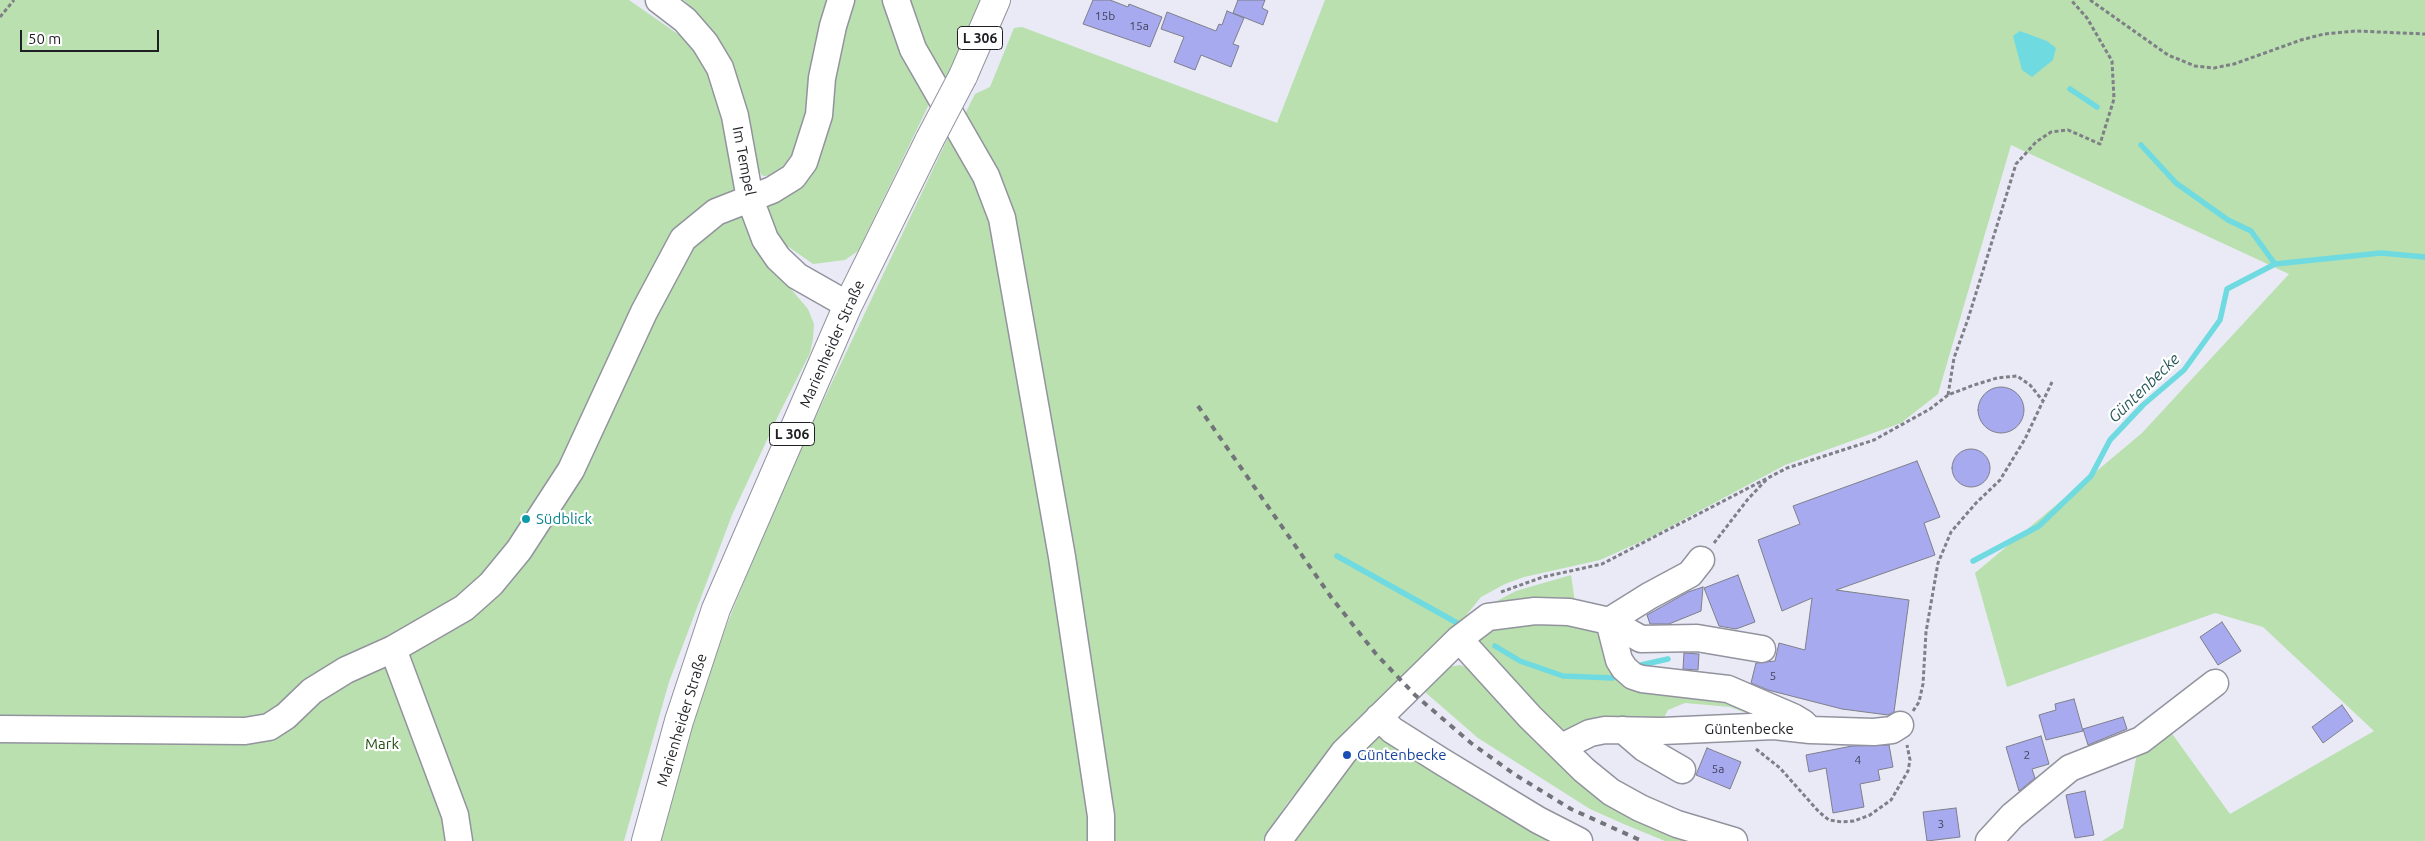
<!DOCTYPE html>
<html>
<head>
<meta charset="utf-8">
<style>
	body { margin:0 }
	#map { position:relative; width:2425px; height:841px; overflow:hidden; background:#e9eaf6; font-family:Ubuntu,sans-serif }
	canvas { display:block }
	.scale { position:absolute; left:20px; top:30px; width:139px; height:22px; box-sizing:border-box; border:2px solid #1f2024; border-top:0; padding-left:6px; font-size:15px; line-height:18px; white-space:nowrap; color:#1f2024; -webkit-text-stroke:4px #fff; paint-order:stroke }
</style>
</head>
<body>
<div id="map">
<canvas width="2425" height="841"></canvas>
<div class="scale">50 m</div>
</div>
<script>
const c = document.querySelector('canvas').getContext('2d');
c.lineJoin = 'round';
function fillPath(path, color) { c.fillStyle = color; c.fill(path, 'evenodd'); }
const poly = rows => new Path2D(rows.map(r => 'M' + r).join(''));
function strokePath(path, color, width, dash) { c.strokeStyle = color; c.lineWidth = width; c.lineCap = dash ? 'butt' : 'round'; c.setLineDash(dash || []); c.stroke(path); }
function drawText(font, color, halo, rows, align = 'center') {
  c.font = font + ' Ubuntu,sans-serif'; c.lineWidth = 4.5; c.setLineDash([]); c.textBaseline = 'middle'; c.strokeStyle = halo; c.fillStyle = color; for (const [text, x, y, turn = 0] of rows) {
    c.save(); c.translate(x, y); c.rotate((+turn || 0) * Math.PI / 180); c.textAlign = isNaN(turn) ? turn : align; if (halo) c.strokeText(text, 0, 0); c.fillText(text, 0, 0); c.restore();
  }
}
fillPath(poly([
	[0,0,629,0,708,55,731,153,736,188,681,235,509,566,687,240,743,212,758,243,791,289,808,309,814,324,813,339,810,353,780,412,732,515,669,682,624,841,0,841],
	[684,0,828,0,799,149,777,175,763,176,758,170,750,145,736,76,706,23],
	[849,0,890,0,933,96,858,251,845,260,813,264,786,245,774,231,763,205,802,177],
	[903,0,985,0,948,77,939,83],
	[1325,0,2425,0,2425,841,2102,841,2123,828,2139,743,2165,724,2230,814,2374,731,2263,627,2215,613,2007,687,1975,573,2142,433,2289,274,2011,145,1938,394,1901,423,1785,465,1649,538,1600,560,1524,577,1505,584,1481,597,1459,624,1334,748,1288,802,1262,841,1105,841,1008,220,963,118,975,94,990,87,1014,28,1022,27,1277,123],
	[953,127,996,219,1097,841,659,841,669,790,711,664,781,490],
	[1571,575,1576,609,1489,605,1516,591],
	[1496,620,1598,625,1615,661,1715,692,1765,720,1730,707,1685,703,1668,710,1660,725,1560,730,1477,645,1480,631],
	[1460,665,1471,669,1539,741,1710,841,1665,841,1626,825,1590,809,1478,738,1418,686,1443,668],
	[1382,737,1558,841,1287,841,1307,811,1372,739]
]), '#b9e0ae');
fillPath(poly([
	[2020,31,2047,41,2056,48,2053,60,2032,77,2022,70,2013,36]
]), '#70dae1');
strokePath(poly([
	[2070,89,2097,107],
	[2141,145,2176,183,2228,220,2251,231,2275,264],
	[1337,556,1459,624],
	[1973,561,2039,526,2091,476,2110,440,2143,405,2184,370,2220,320,2227,289,2275,264,2381,253,2425,257],
	[1495,646,1520,661,1563,676,1613,678],
	[1641,665,1668,659]
]), '#70dae1', 5.5);
const building = poly([
	[1093,0,1110,0,1128,7,1129,4,1162,17,1150,47,1083,24,1093,0],
	[1238,0,1265,0,1262,8,1268,11,1263,25,1233,13,1238,0],
	[1227,11,1244,18,1233,44,1239,46,1231,67,1201,55,1195,70,1174,62,1184,37,1161,29,1167,12,1216,31,1219,24,1222,25,1227,11],
	'1978 410a23 23 0 1 1 46 0a23 23 0 1 1-46 0Z',
	'1952 468a19 19 0 1 1 38 0a19 19 0 1 1-38 0Z',
	[1917,461,1940,517,1924,523,1935,555,1836,590,1909,600,1894,712,1888,715,1842,709,1768,690,1751,683,1756,663,1775,661,1779,643,1805,650,1812,598,1782,611,1758,540,1800,524,1793,506,1917,461],
	[1738,575,1755,622,1736,629,1719,626,1704,588,1738,575],
	[1703,587,1701,611,1669,624,1650,624,1647,615,1688,592,1703,587],
	[2222,622,2241,651,2218,665,2200,637,2222,622],
	[1684,653,1699,654,1698,670,1683,669,1684,653],
	[2074,699,2083,731,2046,740,2039,715,2056,710,2055,704,2074,699],
	[2342,705,2353,721,2323,743,2312,727,2342,705],
	[2123,717,2127,729,2088,745,2083,729,2123,717],
	[2041,736,2049,764,2032,769,2035,778,2019,791,2006,747,2041,736],
	[1889,745,1893,767,1878,770,1880,780,1860,784,1864,807,1833,813,1826,768,1809,772,1806,755,1852,746,1889,745],
	[1707,748,1741,762,1730,789,1696,775,1707,748],
	[2085,791,2094,835,2075,838,2066,795,2085,791],
	[1956,808,1960,837,1927,841,1923,812,1956,808]
]);
fillPath(building, '#a7aaef');
strokePath(building, '#7e7f8a', 1);
const minor = poly([
	[659,0,685,20,705,43,720,68,735,116,750,199,765,239,778,258,797,276,848,305],
	[896,0,913,49,986,176,1002,218,1062,557,1101,816,1101,841],
	[1459,639,1530,717,1584,770,1611,792,1640,808,1677,824,1734,841],
	[393,649,455,815,459,841],
	[1379,717,1392,730,1441,761,1538,820,1579,841],
	[0,729,245,731,269,727,286,716,312,691,346,670,393,649,464,608,491,584,519,550,571,470,644,312,683,239,716,212,772,190,793,177,804,162,819,115,822,78,833,26,841,0],
	[1623,730,1644,748,1682,770],
	[1810,730,1874,732,1892,730,1900,725],
	[1562,747,1590,733,1605,730,1662,731,1774,726,1810,730,1803,723,1793,717,1728,689,1642,679,1633,676,1624,668,1619,660,1609,621,1649,596,1690,574,1701,560],
	[1278,841,1344,752,1459,639,1488,617,1535,611,1569,612,1609,621,1641,639,1697,638,1762,649],
	[1989,841,2012,816,2070,768,2141,740,2215,683]
]);
const major = poly([
	[963,76,996,0],
	[646,841,679,721,716,609,848,305,930,139]
]);
strokePath(minor, '#92939e', 29);
strokePath(major, '#92939e', 30);
strokePath(poly([
	[2090,0,2168,55,2195,66,2214,68,2234,64,2301,40,2324,34,2356,31,2425,34],
	[0,17,14,0],
	[1948,395,1954,358,1968,319,2016,164,2036,142,2051,132,2068,130,2100,144,2114,99,2112,61,2087,18,2071,0],
	[1714,543,1748,499,1767,479],
	[1501,592,1543,577,1602,564,1787,468,1874,440,1930,409,1948,395,1974,385,1997,378,2017,376,2030,385,2043,401],
	[1913,711,1919,702,1923,684,1926,632,1938,563,1951,532,1976,503,2000,480,2025,439,2052,382],
	[1756,749,1780,768,1819,812,1829,820,1842,822,1854,821,1870,815,1891,800,1908,771,1910,760,1907,745]
]), '#7e7f87', 3, [4, 2.5]);
strokePath(minor, '#fff', 26);
strokePath(major, '#fff', 28);
strokePath(poly([
	[1198,406,1331,597,1376,654,1415,695,1471,743,1514,774,1571,809,1642,841]
]), '#73747b', 4, [6, 6]);
const majorBridge = poly([
	[930,139,963,76]
]);
strokePath(majorBridge, '#92939e', 30, []);
strokePath(majorBridge, '#fff', 28);
for (const [x, y, r, color] of [
	[526,519,5,"#0f9aa8"],
	[1347,755,5,"#1a4fb4"]
]) { const dot = new Path2D(); dot.arc(x, y, r, 0, 2 * Math.PI); c.fillStyle = color; c.fill(dot); strokePath(dot, '#fff', 2); }
drawText('12px', '#414257', null, [
	["15b",1105,16],
	["15a",1139,26],
	["5",1773,676],
	["2",2027,755],
	["4",1858,760],
	["5a",1718,769],
	["3",1941,824]
]);
for (const [x, y, w] of [
	[980,38,45],
	[792,434,45]
]) { const box = new Path2D(); box.roundRect(x - w / 2, y - 11.5, w, 23, 4); c.fillStyle = '#fff'; c.fill(box); strokePath(box, '#1f2024', 1); }
drawText('bold 14px', '#1f2024', null, [
	["L 306",980,38],
	["L 306",792,434]
]);
drawText('15px', '#1f2024', '#fff', [
	["Im Tempel",744,161,79],
	["Marienheider Straße",832,344,-66],
	["Marienheider Straße",682,720,-73],
	["Güntenbecke",1749,729]
]);
drawText('15px', '#0d838f', '#fff', [
	["Südblick",536,519]
], 'left');
drawText('15px', '#214e11', '#fff', [
	["Mark",382,744]
]);
drawText('15px', '#164399', '#fff', [
	["Güntenbecke",1357,755]
], 'left');
drawText('italic 16px', '#2a595c', '#fff', [
	["Güntenbecke",2144,388,-44]
]);
</script>
</body>
</html>
